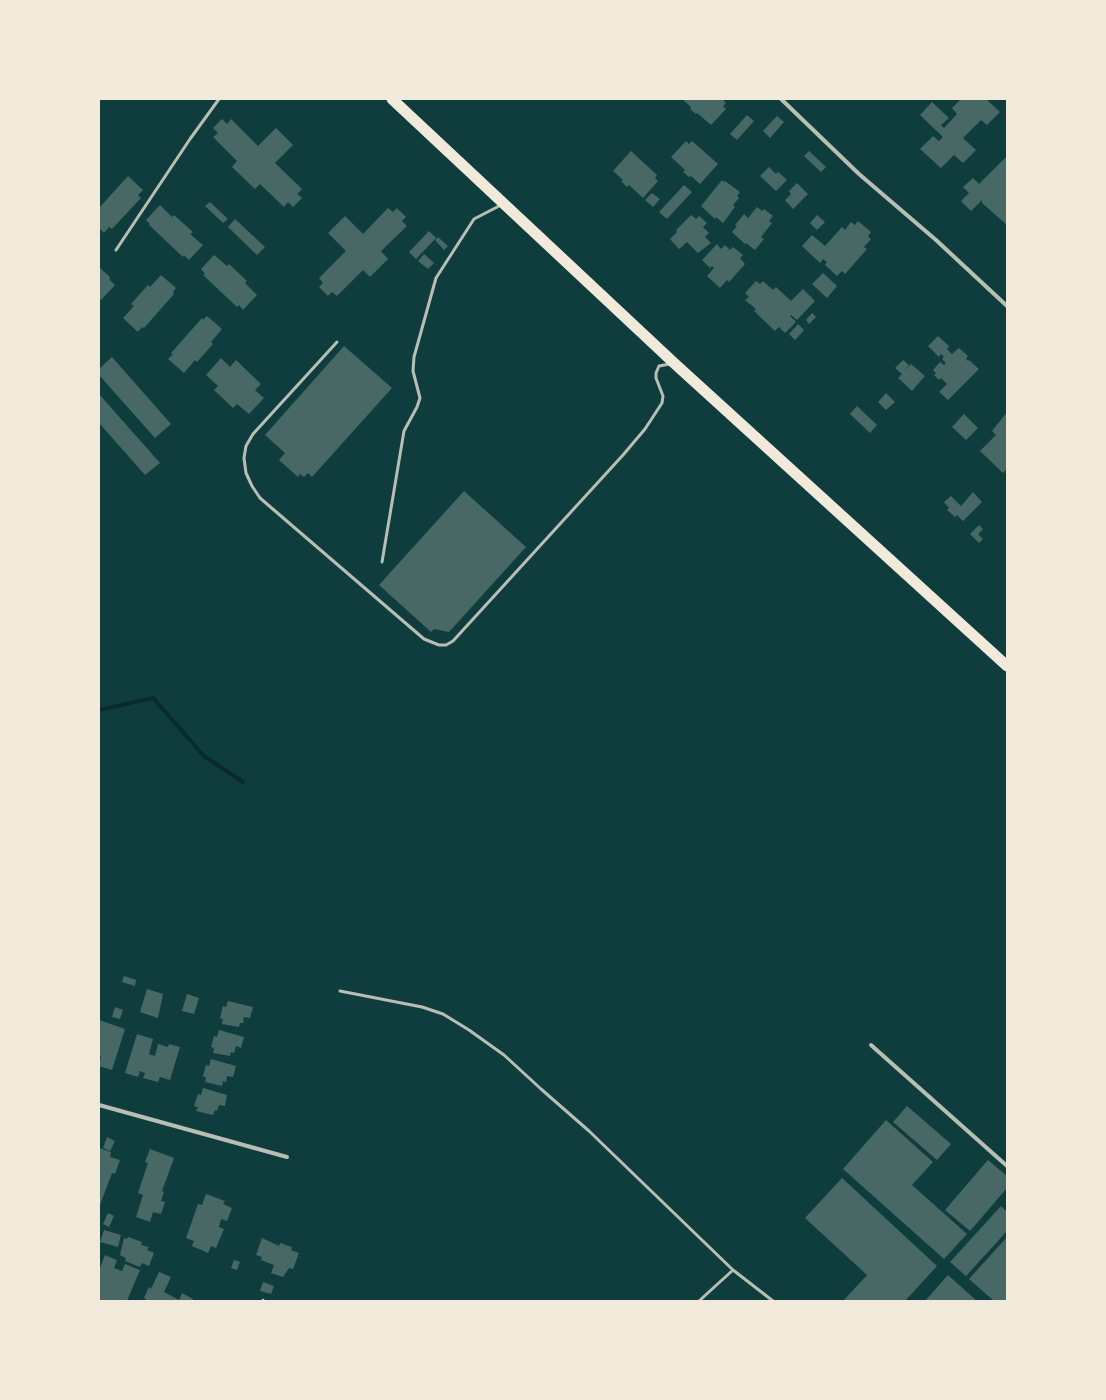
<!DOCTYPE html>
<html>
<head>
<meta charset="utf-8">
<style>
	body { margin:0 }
	#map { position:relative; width:1106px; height:1400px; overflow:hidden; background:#0f3d3e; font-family:"Golos Text",sans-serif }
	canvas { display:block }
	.frame { position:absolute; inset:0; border:100px solid #f1e9da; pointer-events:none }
</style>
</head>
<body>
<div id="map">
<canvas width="1106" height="1400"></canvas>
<div class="frame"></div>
</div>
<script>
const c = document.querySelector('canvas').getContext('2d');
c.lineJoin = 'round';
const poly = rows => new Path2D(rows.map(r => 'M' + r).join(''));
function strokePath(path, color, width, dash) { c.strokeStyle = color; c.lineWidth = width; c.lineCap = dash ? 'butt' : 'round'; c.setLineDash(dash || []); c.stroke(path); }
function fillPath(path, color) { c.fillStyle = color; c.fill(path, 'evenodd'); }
strokePath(poly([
	[99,710,153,698,204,756,243,782]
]), '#0a2a2b', 4);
fillPath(poly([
	[682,99,722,99,726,103,723,106,726,109,711,125,697,113,696,114,690,109,691,107],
	[961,99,986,99,1000,112,987,125,981,120,963,138,976,150,963,163,954,155,941,168,920,149,933,136,939,141,943,137,920,115,932,102,949,118,941,125,944,128,957,114,952,108],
	[747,115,754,121,737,140,730,134],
	[777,116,784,122,770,138,763,131],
	[222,119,227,124,231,119,258,146,276,128,293,145,275,163,302,189,297,194,302,198,293,207,288,202,284,207,260,184,255,189,232,167,237,161,213,137,218,133,213,128],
	[686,141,689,144,692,141,718,164,700,184,691,176,689,177,683,172,685,170,671,157],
	[631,151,657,175,655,178,658,181,643,198,629,185,627,187,621,181,623,180,613,171],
	[809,151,826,167,821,172,804,156],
	[1007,156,1007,225,982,203,982,200,971,211,961,201,969,193,963,187,973,178,979,184],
	[769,167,776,174,778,172,787,180,776,191,760,176],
	[128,176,143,190,138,195,141,198,112,229,109,227,104,233,99,228,99,208],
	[722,180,724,182,725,181,740,192,737,196,739,198,733,205,735,207,723,223,716,217,715,219,701,206],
	[797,183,808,194,793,209,785,200,791,194,789,191],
	[684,185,692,192,667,219,659,212],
	[652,193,660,199,653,207,645,200],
	[210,202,228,219,223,223,205,206],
	[160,205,172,217,174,215,193,232,190,234,203,245,189,260,184,255,183,257,149,225,150,224,146,220],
	[757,207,762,211,764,209,773,216,769,221,772,223,761,237,764,239,755,250,746,243,745,244,732,232,737,226,735,225,744,214,748,218],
	[388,208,393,212,397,208,406,217,402,221,407,226,381,251,388,259,370,277,363,270,337,296,332,292,328,296,319,287,323,283,319,278,346,251,328,233,345,216,363,234],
	[691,215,696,219,699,216,707,223,703,227,709,233,705,237,711,243,698,253,687,242,679,249,670,239,677,232,676,230],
	[817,215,825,222,817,230,810,223],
	[235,219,265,247,257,255,228,227],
	[858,221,871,232,868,236,871,239,864,247,867,249,845,274,842,271,837,276,825,265,827,262,823,259,820,263,802,246,812,235,825,246,842,227,845,230,851,222,855,225],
	[429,231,436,238,416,259,409,252],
	[438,237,448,246,444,250,435,240],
	[717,244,721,249,725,245,730,250,733,247,743,255,740,258,745,264,729,282,727,280,720,288,707,276,714,268,712,266,710,268,702,260],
	[424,254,434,263,428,269,418,261],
	[214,255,227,266,229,264,247,281,245,283,257,295,243,310,239,305,237,307,203,275,205,274,201,269],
	[99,267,110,277,109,279,115,285,101,300,99,297],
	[823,273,837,286,827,298,812,284],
	[161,275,176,288,173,292,174,294,144,328,142,327,138,332,123,318,134,306,131,304,148,285,150,287],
	[756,281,760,284,763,281,773,290,776,287,791,301,803,289,815,301,797,320,791,315,790,316,796,322,785,333,779,327,775,331,754,311,756,309,745,300,749,297,745,293],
	[812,313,816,317,809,324,806,320],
	[207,316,222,329,211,342,213,344,197,362,195,360,184,373,168,359,173,354,171,353,202,318,203,320],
	[798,324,804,330,795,340,789,334],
	[938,336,949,346,947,349,952,354,959,348,968,356,966,359,968,361,969,360,979,369,948,400,939,392,947,384,941,378,939,380,934,375,936,373,933,370,940,362,944,365,946,363,942,359,944,357,941,354,939,357,928,346],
	[344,346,392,388,312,477,308,473,304,477,300,474,298,477,279,460,285,453,265,435],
	[112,357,171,424,155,438,99,375,99,369],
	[221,358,230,367,236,360,261,384,255,390,264,398,249,414,237,404,233,408,214,390,218,386,206,375],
	[903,360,909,365,904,371,911,364,925,376,912,391,898,378,902,374,895,368],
	[886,393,895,402,886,410,878,402],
	[99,394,160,463,145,475,99,423],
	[857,406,877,425,870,433,850,414],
	[1007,412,1007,468,1003,473,980,451,996,435,992,431],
	[964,414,978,428,966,440,952,427],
	[464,491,526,547,449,632,434,629,431,632,379,585],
	[973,492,982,502,963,521,957,515,955,517,947,510,949,508,944,502,951,496,961,506],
	[979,525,983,529,978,534,983,539,979,543,970,534],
	[124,976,136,980,135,986,122,982],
	[147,989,163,994,158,1018,140,1012],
	[187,994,199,998,194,1014,182,1011],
	[228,1001,253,1007,250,1018,244,1017,243,1023,240,1023,239,1027,222,1024,223,1019,220,1018,223,1006,226,1007],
	[115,1007,123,1010,120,1019,112,1017],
	[99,1020,125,1029,112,1070,99,1066,101,1056,99,1056],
	[219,1030,244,1037,241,1048,236,1046,234,1053,231,1052,230,1056,213,1053,214,1048,211,1047,214,1036,217,1037],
	[137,1034,153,1039,149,1054,155,1056,158,1044,168,1047,169,1044,180,1047,170,1080,160,1077,158,1082,143,1078,145,1073,140,1071,138,1077,125,1073],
	[211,1059,236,1066,233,1077,227,1076,226,1082,223,1081,222,1086,205,1082,206,1078,203,1076,206,1065,209,1066],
	[203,1088,227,1095,225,1106,219,1105,217,1111,215,1110,213,1115,196,1111,198,1107,194,1106,198,1094,201,1095],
	[907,1106,951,1144,937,1160,893,1122],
	[886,1120,933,1162,912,1185,967,1234,944,1259,843,1169],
	[107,1137,115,1141,110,1151,103,1148],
	[99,1148,111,1152,110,1157,120,1160,115,1174,112,1173,100,1205],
	[150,1149,174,1158,162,1191,164,1192,161,1201,165,1202,161,1214,153,1212,150,1222,136,1217,143,1195,138,1193,148,1163,145,1162],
	[988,1160,1007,1176,1007,1188,970,1231,945,1210],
	[842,1178,937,1266,905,1301,843,1301,867,1275,805,1218],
	[206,1194,225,1201,223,1204,232,1208,227,1221,221,1219,219,1227,224,1229,216,1248,211,1246,208,1253,192,1246,194,1241,186,1238,198,1204,202,1205],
	[1001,1206,1007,1212,1007,1231,966,1276,950,1262],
	[108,1213,114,1216,109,1227,103,1224],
	[104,1230,121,1235,118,1247,100,1242],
	[128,1237,142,1242,141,1245,149,1247,147,1250,154,1253,149,1266,142,1263,140,1267,125,1261,126,1258,120,1255,124,1238,127,1239],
	[1007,1237,1007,1301,994,1301,969,1279],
	[262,1238,279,1246,280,1243,292,1247,291,1250,299,1253,293,1269,289,1268,283,1277,271,1273,274,1265,261,1260,262,1257,256,1255],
	[105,1255,117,1260,114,1268,122,1271,125,1264,140,1270,127,1301,99,1301,99,1270],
	[234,1260,240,1262,237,1270,231,1268],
	[159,1272,171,1277,164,1292,179,1300,182,1293,193,1299,192,1301,145,1301,146,1299,144,1298,149,1287,151,1289],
	[948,1275,977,1301,925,1301],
	[263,1282,274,1286,271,1294,260,1291]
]), '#486865');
strokePath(poly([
	[116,250,190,139,219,99],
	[337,342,253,434,246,446,244,458,246,473,252,486,260,498,424,639,439,645,446,645,453,641,623,455,645,429,662,403,663,396,656,378,656,373,659,366,670,364],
	[382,562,404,431,417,407,420,398,413,371,414,357,436,278,474,219,501,205],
	[340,991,422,1007,443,1014,469,1030,504,1055,541,1089,589,1131,733,1270,773,1301],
	[263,1301,263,1300],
	[699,1301,733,1270]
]), '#b8beb3', 3);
strokePath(poly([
	[781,99,859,174,936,240,1007,306],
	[871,1045,1007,1166],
	[99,1105,287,1157]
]), '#b8beb3', 4);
strokePath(poly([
	[392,99,674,363,1007,666]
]), '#f1e9da', 11);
</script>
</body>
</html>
